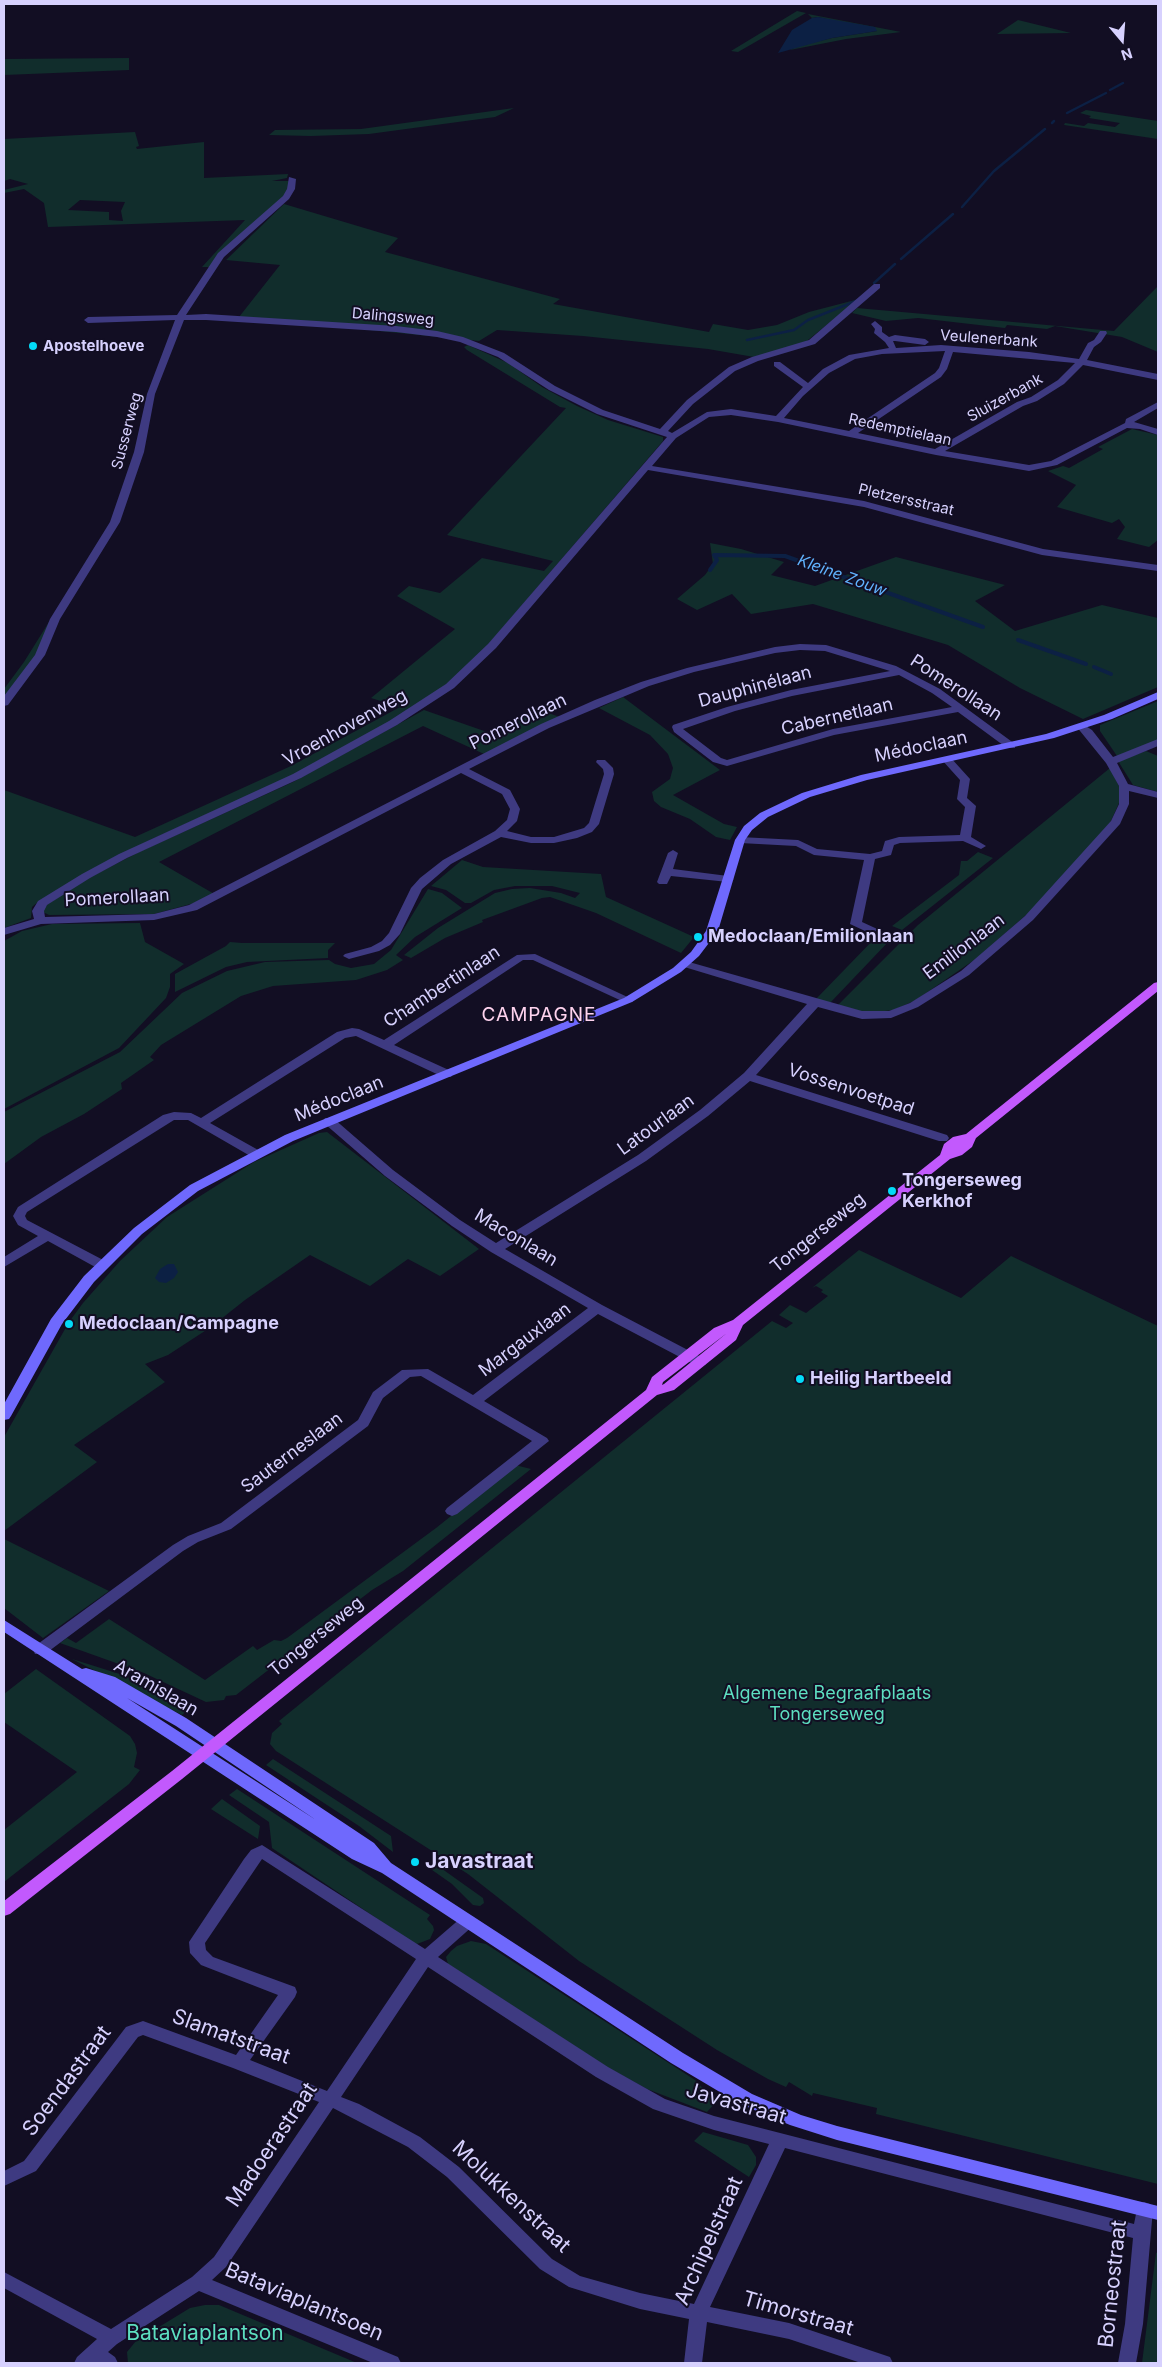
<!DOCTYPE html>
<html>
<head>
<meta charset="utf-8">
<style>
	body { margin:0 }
	#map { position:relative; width:1162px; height:2367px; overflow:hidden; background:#120e23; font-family:Inter,sans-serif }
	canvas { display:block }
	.frame { position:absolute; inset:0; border:5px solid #d7d1fe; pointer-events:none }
	.north { position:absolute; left:1097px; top:15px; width:50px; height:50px; -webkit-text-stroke:4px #120e23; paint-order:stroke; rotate:162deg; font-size:14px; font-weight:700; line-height:20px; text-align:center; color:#d7d1fe }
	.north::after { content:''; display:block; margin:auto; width:18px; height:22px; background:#d7d1fe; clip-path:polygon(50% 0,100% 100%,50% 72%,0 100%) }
</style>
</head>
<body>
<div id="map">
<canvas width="1162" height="2367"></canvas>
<div class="frame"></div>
<div class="north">N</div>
</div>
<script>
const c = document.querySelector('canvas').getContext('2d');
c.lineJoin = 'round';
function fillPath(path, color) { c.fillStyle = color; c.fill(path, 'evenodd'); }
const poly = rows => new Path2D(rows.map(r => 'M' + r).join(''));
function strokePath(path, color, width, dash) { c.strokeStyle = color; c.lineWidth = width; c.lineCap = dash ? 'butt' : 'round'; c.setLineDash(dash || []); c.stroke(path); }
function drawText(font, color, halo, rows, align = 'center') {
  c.font = font + ' Inter,sans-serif'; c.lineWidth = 4; c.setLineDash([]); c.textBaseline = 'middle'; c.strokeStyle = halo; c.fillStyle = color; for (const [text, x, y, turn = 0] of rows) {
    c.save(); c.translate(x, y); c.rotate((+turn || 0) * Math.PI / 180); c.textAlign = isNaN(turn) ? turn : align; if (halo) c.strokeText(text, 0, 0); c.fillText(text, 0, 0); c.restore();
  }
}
fillPath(poly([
	[797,11,806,13,738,52,731,51],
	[808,14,875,27,901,32,846,39,790,50,798,46,832,38,877,31,818,17,812,18],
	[1018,20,1071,33,997,34],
	[129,58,129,70,4,75,4,59],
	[514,108,495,117,369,134,311,136,269,135,275,130,361,129],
	[1086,110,1158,121,1158,139,1064,125,1065,123,1084,126,1088,123,1115,127,1120,123,1089,118,1091,116,1080,113],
	[135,132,139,146,136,147,137,149,204,142,204,178,288,174,287,178,272,181,291,181,289,191,210,267,202,267,245,220,48,227,44,203,24,189,4,193,4,190,28,184,10,179,4,181,4,139],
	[80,200,125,202,121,211,123,221,109,220,109,212,68,210],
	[284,204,398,238,385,252,560,299,553,304,709,332,713,324,748,330,777,325,809,312,859,299,803,344,754,357,708,349,583,336,497,330,479,341,239,317,280,265,226,260],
	[1158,286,1158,352,1122,337,1055,326,1047,329,1007,325,1005,328,918,318,886,321,852,313,857,308,1114,331],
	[468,345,508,363,542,387,577,406,608,420,663,437,663,441,468,668,413,709,292,776,150,840,39,901,32,907,31,918,4,928,4,790,135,837,291,766,400,707,371,698,455,629,397,596,409,586,440,593,482,558,544,571,553,561,447,535,566,408,560,407,467,350,464,347],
	[1132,429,1158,435,1158,540,1149,547,1117,539,1125,527,1119,519,1112,523,1057,507,1076,485,1048,471,1063,466,1069,468,1103,449,1098,447],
	[710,543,741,549,784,562,771,575,815,586,896,557,1005,585,975,601,1015,631,1102,605,1158,618,1158,687,1083,719,1020,688,948,645,813,604,751,614,732,594,697,610,677,599,705,575,713,564],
	[67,593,38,661,4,705,4,689,24,662],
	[623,697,720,770,673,795,724,824,737,827,730,840,716,837,690,819,661,807,654,801,652,792,670,779,673,768,668,754,650,735,599,708],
	[1158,701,1158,740,1117,756,1100,731,1100,725],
	[536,709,560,717,484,754,423,726,159,862,216,895,198,902,154,914,49,915,43,912,45,906,81,882,139,852,293,782,424,710,487,732],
	[1146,751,1158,756,1158,792,1133,785,1118,761],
	[1110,768,1120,788,1119,803,1110,823,1034,908,977,958,916,1000,894,1010,867,1013,838,1005,918,925],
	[978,852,993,858,902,930,892,926,959,875,961,861,967,861],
	[462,860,483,867,601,874,606,897,694,937,681,953,596,913,550,897,542,898,482,920,483,922,445,938,411,958,404,955,438,928,495,893,512,889,530,888,561,893,575,898,580,893,552,886,515,886,494,890,471,903,465,903,446,890,431,886],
	[428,889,442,893,462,908,415,937,396,955,403,960,387,970,356,980,273,986,241,996,161,1045,150,1057,154,1060,121,1083,122,1089,84,1114,41,1137,4,1164,4,1112,120,1052,182,993,227,971,265,962,329,960,335,964,351,968,374,964,391,950],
	[140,923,145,942,184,964,170,974,170,987,166,998,119,1048,4,1109,4,941,22,931,52,924],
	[877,936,890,940,830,1003,816,999],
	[230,942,242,943,335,943,328,950,328,958,247,962,226,967,175,992,175,974,226,946],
	[327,1132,479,1249,440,1276,408,1259,370,1286,310,1255,245,1300,211,1327,168,1355,145,1364,165,1382,74,1445,97,1462,4,1531,4,1437,69,1322,83,1303,120,1261,167,1217,254,1162,319,1133],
	[859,1250,961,1298,1011,1256,1158,1326,1158,2184,876,2114,877,2108,813,2093,812,2096,789,2082,786,2087,768,2079,717,2050,579,1961,468,1874,276,1751,270,1744,272,1733,282,1724,279,1721,772,1321,786,1328,793,1323,779,1315,790,1305,806,1313,828,1296,821,1292,823,1290,816,1286,812,1288],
	[515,1465,531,1469,403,1571,372,1590,236,1695,226,1696,224,1700,206,1702,144,1673,60,1643,67,1638,76,1643,109,1619,205,1680,253,1646,257,1650,274,1640,281,1641,287,1638,436,1528],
	[4,1539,109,1591,43,1638,4,1608],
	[72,1659,123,1675,191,1707,182,1715],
	[36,1669,130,1736,135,1744,137,1753,134,1767,140,1770,129,1784,4,1882,4,1830,77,1772,4,1722,4,1694],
	[273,1759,391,1836,393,1852,359,1826,266,1765],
	[237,1789,430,1915,427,1919,433,1926,434,1930,430,1939,417,1944,412,1942,272,1848,269,1822,229,1795],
	[222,1799,260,1826,258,1839,211,1809],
	[431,1861,483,1898,484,1903,480,1906,473,1905,452,1884,425,1865],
	[471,1941,486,1944,695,2080,716,2102,707,2112,647,2089,607,2067,448,1964,446,1957,451,1951,457,1946],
	[703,2132,748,2145,756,2157,756,2165,749,2177,694,2141],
	[1158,2252,1158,2363,1142,2363,1156,2253],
	[205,2305,219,2305,357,2363,128,2363,127,2352,136,2341,190,2308]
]), '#112d2c');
fillPath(poly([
	[818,17,875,27,877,31,832,38,778,53,792,30,812,18],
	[168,1264,174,1264,178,1272,174,1278,166,1283,159,1282,155,1278,160,1269]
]), '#0c2044');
strokePath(poly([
	[1110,90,1123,83],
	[1067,113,1106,93],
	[1052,123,1054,121],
	[962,207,994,171,1045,129],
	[901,259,953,214],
	[874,283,895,264],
	[747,340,794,330,808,320,856,301]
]), '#0c2044', 2.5);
strokePath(poly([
	[710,570,717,560,714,555,785,556,983,627],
	[1018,640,1086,664],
	[1094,667,1111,674]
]), '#0c2044', 4);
fillPath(poly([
	[289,177,296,179,295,189,289,199,224,257,186,315,206,314,396,326,437,331,463,337,504,353,555,386,603,410,660,429,687,400,729,367,752,357,809,340,874,284,880,284,880,288,815,344,758,361,735,371,693,404,668,431,672,433,707,412,731,409,776,416,803,387,774,366,774,362,780,362,808,383,823,369,849,355,889,348,885,342,874,333,875,329,871,324,875,321,882,327,882,332,889,337,895,335,925,339,929,342,925,345,895,341,893,341,896,348,941,345,1029,352,1079,359,1088,343,1094,340,1100,331,1106,331,1107,333,1101,342,1094,347,1087,360,1158,374,1158,380,1083,365,1064,384,1037,401,1023,406,945,451,1029,465,1051,461,1125,423,1126,419,1158,402,1158,408,1134,422,1158,429,1158,435,1140,429,1127,428,1057,465,1029,471,936,455,778,422,731,415,709,417,676,438,652,466,864,501,1043,549,1158,565,1158,571,1042,555,864,507,648,470,496,648,454,688,397,725,301,778,127,858,90,878,47,905,44,911,45,917,154,914,189,905,541,724,595,700,641,682,687,668,775,647,800,644,826,645,896,666,940,689,1015,744,1015,748,1007,748,958,712,834,735,727,766,713,762,674,732,672,727,673,725,727,707,791,690,890,671,825,651,800,650,775,653,694,672,649,686,549,728,469,769,510,790,520,809,517,821,507,831,531,837,554,837,584,828,589,823,604,774,603,769,596,762,597,760,605,760,613,768,614,774,599,824,592,832,577,838,554,843,531,843,501,837,451,864,422,889,400,934,390,945,379,951,349,959,343,956,345,954,371,947,382,941,389,933,411,888,420,878,443,860,495,831,507,820,510,809,502,794,461,773,197,910,154,920,41,924,4,935,4,928,34,919,32,911,38,901,82,874,119,854,293,774,389,721,446,684,488,644,667,437,597,414,549,390,498,357,460,342,437,337,396,332,206,320,184,320,155,394,144,452,120,522,60,619,45,655,8,705,4,706,4,696,35,655,50,619,110,522,134,452,147,394,175,320,88,323,84,320,88,317,177,315,218,253,283,196,287,189,289,177],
	[945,351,939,368,935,373,849,431,784,418,803,396,829,373,855,359,882,354,945,351],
	[953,352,1075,363,1058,380,1031,397,1017,402,935,449,858,433,941,377,947,369,953,352],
	[899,675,932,693,952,707,833,729,727,760,721,758,683,729,735,711,792,696,899,675],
	[1081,723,1092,730,1113,757,1158,739,1158,746,1117,763,1128,784,1158,792,1158,798,1129,791,1129,804,1120,824,1033,920,969,975,918,1007,891,1018,862,1019,818,1007,756,1075,947,1135,949,1138,947,1141,939,1141,750,1081,708,1116,646,1161,505,1249,602,1305,705,1359,707,1362,705,1365,695,1365,598,1314,484,1401,547,1438,549,1441,457,1514,452,1516,447,1514,445,1511,447,1508,532,1441,421,1376,410,1377,383,1398,368,1426,231,1529,198,1542,183,1551,45,1654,35,1654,33,1650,35,1646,173,1545,188,1536,221,1523,358,1420,373,1392,402,1370,428,1369,473,1395,588,1308,491,1252,452,1226,385,1176,325,1124,323,1121,325,1118,333,1118,393,1170,460,1220,496,1243,638,1155,700,1110,744,1073,807,1004,681,966,679,964,681,962,689,962,862,1011,889,1011,910,1003,961,971,1025,916,1111,821,1119,804,1119,786,1106,763,1076,726,1081,723],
	[947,757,951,758,970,779,967,798,976,806,971,837,986,846,981,849,963,841,900,843,894,845,891,855,875,859,862,922,886,933,888,935,886,937,878,937,850,924,864,860,814,855,796,846,740,843,735,840,740,837,798,840,817,849,870,854,882,851,885,841,899,837,960,835,965,807,957,799,960,780,942,760,947,757],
	[673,850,678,853,673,869,728,876,734,879,728,882,671,876,667,884,659,884,657,882,668,853,673,850],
	[535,954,634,1000,632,1002,624,1002,533,960,523,960,394,1045,451,1071,453,1074,451,1077,443,1077,356,1036,345,1038,210,1123,260,1151,262,1154,260,1157,252,1157,188,1120,174,1120,27,1212,25,1216,27,1220,107,1262,108,1265,107,1268,97,1268,48,1241,4,1267,4,1257,38,1236,18,1225,13,1216,18,1207,163,1115,174,1112,191,1113,201,1118,337,1032,352,1028,359,1029,384,1040,517,955,535,954],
	[262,1845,425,1949,462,1917,468,1915,474,1917,476,1921,474,1925,438,1957,608,2067,665,2099,714,2116,1134,2224,1138,2204,1144,2202,1150,2204,1153,2209,1143,2324,1136,2363,1118,2363,1125,2324,1133,2238,785,2148,710,2307,789,2323,890,2357,893,2363,861,2363,789,2339,707,2322,702,2363,684,2363,689,2319,640,2309,569,2287,540,2269,447,2177,408,2147,333,2108,226,2267,212,2280,398,2357,401,2363,373,2363,199,2291,117,2344,108,2352,115,2357,118,2363,74,2363,77,2357,97,2339,4,2288,4,2272,111,2329,192,2277,214,2257,319,2102,233,2068,143,2035,138,2037,36,2171,4,2186,4,2171,24,2161,126,2027,143,2021,236,2055,278,1995,201,1965,190,1953,189,1942,244,1859,251,1850,262,1845],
	[262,1859,416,1959,327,2091,250,2060,295,1997,297,1992,295,1987,213,1957,206,1950,205,1943,262,1859],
	[428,1967,596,2077,653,2109,714,2130,769,2144,694,2304,640,2293,580,2276,552,2259,459,2167,420,2137,359,2104,341,2097,428,1967]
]), '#3e3a81');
fillPath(poly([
	[1158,692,1158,699,1112,719,1054,738,867,780,810,797,768,817,752,830,745,840,718,931,699,956,681,972,632,1002,293,1141,198,1191,142,1234,94,1282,62,1324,11,1416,9,1419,4,1420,4,1404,51,1319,84,1276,134,1228,190,1185,285,1135,624,998,673,968,691,952,706,931,735,840,744,826,760,813,802,793,861,775,1046,734,1104,715,1158,692],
	[4,1620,82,1669,86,1668,115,1677,186,1718,374,1843,391,1863,683,2053,752,2094,801,2115,837,2126,1158,2206,1158,2220,837,2140,790,2125,740,2104,671,2063,382,1873,352,1859,4,1632,4,1620],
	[127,1698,176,1726,316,1820,127,1698]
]), '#6f69fd');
fillPath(poly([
	[1158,982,1158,991,976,1138,972,1147,962,1155,950,1159,743,1325,736,1340,674,1390,657,1395,182,1779,10,1914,4,1916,4,1901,172,1771,646,1390,652,1377,714,1328,733,1320,940,1155,944,1144,953,1137,966,1134,1154,983,1158,982],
	[727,1333,664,1384,662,1385,663,1382,727,1333]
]), '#c259fd');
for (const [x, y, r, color] of [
	[33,346,5,"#03dbf8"],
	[698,937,5,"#03dbf8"],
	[892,1191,5,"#03dbf8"],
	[69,1324,5,"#03dbf8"],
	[800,1379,5,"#03dbf8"],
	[415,1862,5,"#03dbf8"]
]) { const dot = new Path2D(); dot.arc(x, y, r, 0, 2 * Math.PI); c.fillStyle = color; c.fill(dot); strokePath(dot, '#120e23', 2); }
drawText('15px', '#d7d1fe', '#120e23', [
	["Dalingsweg",393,317,5],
	["Veulenerbank",989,339,4],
	["Sluizerbank",1005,398,-29],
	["Redemptielaan",900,430,12],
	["Susserweg",127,431,-75],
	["Pletzersstraat",906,500,13]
]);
drawText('bold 15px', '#d7d1fe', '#120e23', [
	["Apostelhoeve",43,346]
], 'left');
drawText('italic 16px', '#60b2fd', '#120e23', [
	["Kleine Zouw",842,576,20]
]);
drawText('18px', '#d7d1fe', '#120e23', [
	["Dauphinélaan",755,687,-15],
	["Pomerollaan",956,688,33],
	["Cabernetlaan",837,717,-13],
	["Pomerollaan",518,722,-26],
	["Vroenhovenweg",345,728,-29],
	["Médoclaan",921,747,-12],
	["Pomerollaan",117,898,-3],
	["Emilionlaan",964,947,-37],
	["Chambertinlaan",442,987,-33],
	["Vossenvoetpad",851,1090,18],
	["Médoclaan",339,1099,-22],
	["Latourlaan",656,1125,-36],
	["Tongerseweg",818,1233,-39],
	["Maconlaan",516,1238,31],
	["Margauxlaan",525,1340,-37],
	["Sauterneslaan",292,1453,-37],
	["Tongerseweg",316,1637,-39],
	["Aramislaan",156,1688,30]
]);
drawText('bold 18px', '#d7d1fe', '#120e23', [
	["Medoclaan/Emilionlaan",708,937],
	["Tongerseweg",902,1181],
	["Kerkhof",902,1202],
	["Medoclaan/Campagne",79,1324],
	["Heilig Hartbeeld",810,1379]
], 'left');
drawText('18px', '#5ddec0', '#120e23', [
	["Algemene Begraafplaats",827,1694],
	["Tongerseweg",827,1715]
]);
c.letterSpacing = '1px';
drawText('19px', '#fed3ee', '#120e23', [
	["CAMPAGNE",539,1015]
]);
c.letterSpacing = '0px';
drawText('bold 21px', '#d7d1fe', '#120e23', [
	["Javastraat",425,1862]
], 'left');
drawText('21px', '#d7d1fe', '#120e23', [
	["Slamatstraat",231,2037,20],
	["Soendastraat",67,2081,-53],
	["Javastraat",736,2104,16],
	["Madoerastraat",272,2145,-56],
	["Molukkenstraat",511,2197,43],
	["Archipelstraat",709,2241,-66],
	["Borneostraat",1113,2284,-84],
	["Bataviaplantsoen",304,2302,23],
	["Timorstraat",798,2314,16]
]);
drawText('21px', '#5ddec0', '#120e23', [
	["Bataviaplantson",205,2334]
]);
</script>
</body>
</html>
